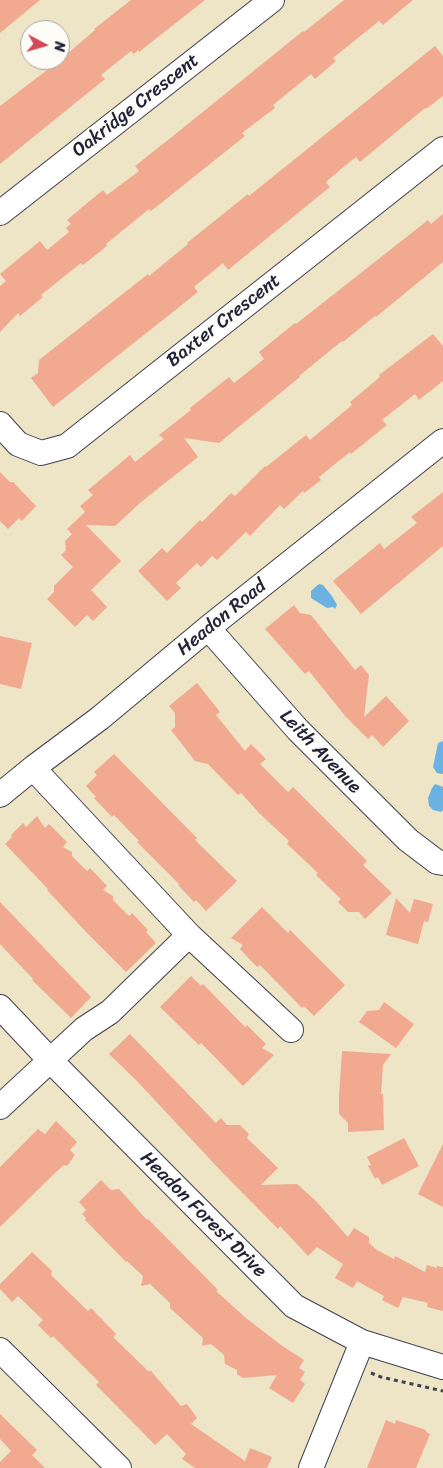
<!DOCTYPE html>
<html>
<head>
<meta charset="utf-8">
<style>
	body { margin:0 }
	#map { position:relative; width:443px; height:1468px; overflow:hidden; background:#eee4c6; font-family:Sriracha,sans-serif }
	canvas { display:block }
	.north { position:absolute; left:20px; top:20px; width:50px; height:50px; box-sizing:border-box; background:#fdfcf7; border:1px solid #a5a5ac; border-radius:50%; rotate:96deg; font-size:14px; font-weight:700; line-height:20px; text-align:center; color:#22223b }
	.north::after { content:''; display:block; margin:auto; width:18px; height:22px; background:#d1495b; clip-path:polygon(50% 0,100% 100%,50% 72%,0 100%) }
</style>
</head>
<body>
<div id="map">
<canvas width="443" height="1468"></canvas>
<div class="north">N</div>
</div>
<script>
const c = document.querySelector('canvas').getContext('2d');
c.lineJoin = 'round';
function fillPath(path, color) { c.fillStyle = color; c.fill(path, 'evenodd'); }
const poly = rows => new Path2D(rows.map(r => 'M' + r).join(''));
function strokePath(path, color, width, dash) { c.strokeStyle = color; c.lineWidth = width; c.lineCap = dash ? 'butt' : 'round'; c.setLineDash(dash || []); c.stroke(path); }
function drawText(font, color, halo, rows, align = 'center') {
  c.font = font + ' Sriracha,sans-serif'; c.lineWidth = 4; c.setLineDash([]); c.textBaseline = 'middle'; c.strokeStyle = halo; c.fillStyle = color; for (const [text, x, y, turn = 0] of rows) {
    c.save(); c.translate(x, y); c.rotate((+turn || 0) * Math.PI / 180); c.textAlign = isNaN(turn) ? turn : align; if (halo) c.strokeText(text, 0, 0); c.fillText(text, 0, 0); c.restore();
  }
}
fillPath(poly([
	[319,584,323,585,332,596,337,605,335,609,333,607,327,608,311,598,311,591],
	[443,741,443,774,437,773,433,767,438,743],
	[435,784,443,787,443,810,441,812,433,810,429,806,428,798,432,788]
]), '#6bb1e1');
fillPath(poly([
	[0,0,40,0,0,33],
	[131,0,205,0,139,52,138,50,134,54,131,51,101,75,105,79,0,164,0,106,60,60,95,30,94,29],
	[344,0,413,0,383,25,379,21,333,58,336,61,315,79,311,74,273,105,275,108,242,133,245,136,151,211,149,209,106,244,107,246,83,265,81,263,41,295,43,297,20,316,18,313,0,332,0,286,6,281,0,274,40,241,47,250,69,232,66,228,71,224,67,220,86,204,103,190,107,195,139,171,135,166,173,136,303,31,304,32],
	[435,46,443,56,443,96,426,109,425,108,360,162,356,157,341,169,326,182,330,187,228,270,223,263,194,287,198,292,53,407,31,378,38,373,39,360,148,274,149,276,188,244,187,243,248,194,249,196,275,175],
	[443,214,443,262,376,317,375,316,343,342,342,341,299,376,300,377,219,443,184,438,198,457,141,502,115,526,86,525,121,561,91,590,107,607,93,621,87,615,75,627,47,599,54,592,54,586,73,567,61,555,66,550,65,541,72,534,67,529,85,512,80,506,93,495,88,490,130,455,135,462,164,439,159,435,191,410,190,408,229,377,234,383,264,359,259,352,295,323,296,324,428,220,431,224],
	[433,334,443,346,443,381,419,400,415,394,382,420,387,425,351,454,350,452,319,477,321,480,304,493,303,491,284,509,280,505,250,536,246,532,217,560,212,556,201,567,197,563,176,583,181,588,167,601,138,571,162,548,167,553,200,520,202,522,231,493,235,496,265,466,266,467,306,435,310,440,352,405,350,402,380,377,379,375],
	[0,472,10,482,13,482,36,506,22,521,19,518,8,529,0,521],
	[443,492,443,546,361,614,333,581,380,543,384,549,417,523,411,517],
	[294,605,300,613,311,615,355,670,361,665,369,675,364,717,386,696,409,721,383,747,372,735,368,739,346,717,309,671,305,674,265,629],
	[0,636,32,643,21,689,0,684],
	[197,683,220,712,216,715,245,751,251,744,266,759,260,764,288,792,293,787,367,861,363,865,392,893,365,919,359,912,348,912,338,902,341,899,316,875,318,873,287,844,289,841,259,813,241,793,238,795,208,764,195,761,171,730,175,727,175,713,169,706],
	[114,754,197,838,195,840,237,881,206,911,196,900,194,902,178,885,179,884,137,842,139,841,114,815,112,817,94,798,96,797,86,786,97,775,94,772],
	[37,816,45,828,49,824,67,842,63,847,72,852,72,856,87,871,90,868,107,886,103,890,113,896,113,900,129,916,132,913,148,930,146,932,156,943,126,972,88,934,47,890,48,889,5,844,12,837,11,835,23,823,26,827],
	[396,898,410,913,414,899,433,904,428,922,424,921,418,944,386,935],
	[0,902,91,997,71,1018,32,980,33,979,0,944],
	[262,907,288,933,290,930,345,985,314,1016,304,1006,302,1008,260,965,257,967,240,949,243,945,231,938],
	[191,976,201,986,203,984,245,1027,247,1025,266,1044,262,1048,274,1055,243,1086,201,1043,199,1045,160,1007],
	[384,1002,414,1024,396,1048,359,1022,367,1011,379,1010],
	[130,1034,216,1123,221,1118,227,1125,240,1125,249,1134,247,1138,278,1168,261,1185,297,1184,316,1201,348,1237,354,1228,369,1237,369,1243,377,1250,394,1259,395,1256,425,1272,427,1265,437,1268,437,1266,443,1267,443,1311,427,1307,428,1303,403,1297,398,1308,382,1300,384,1296,357,1281,353,1288,335,1278,343,1264,317,1247,308,1256,280,1226,278,1229,220,1170,136,1080,109,1054],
	[342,1051,391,1054,383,1065,381,1094,383,1094,384,1130,348,1132,348,1123,339,1114,339,1096],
	[56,1121,77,1142,70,1150,75,1155,67,1166,64,1165,56,1172,0,1227,0,1167,38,1129,45,1134],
	[404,1138,419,1166,382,1185,378,1177,375,1179,368,1166,371,1165,367,1157],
	[443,1144,443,1207,418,1194],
	[101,1180,111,1190,119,1189,147,1220,148,1219,218,1290,216,1291,246,1318,281,1345,304,1360,299,1368,305,1372,300,1380,305,1384,293,1403,269,1388,277,1375,243,1378,237,1374,237,1370,225,1364,224,1355,211,1344,202,1346,203,1338,170,1308,170,1303,150,1284,141,1286,143,1276,127,1261,126,1262,85,1220,86,1218,82,1214,86,1210,79,1202],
	[32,1252,52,1271,51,1275,88,1311,91,1308,116,1334,113,1337,148,1371,151,1371,181,1406,187,1404,197,1418,191,1424,245,1461,250,1448,272,1457,267,1468,195,1468,182,1459,186,1454,167,1434,155,1445,96,1385,99,1382,53,1336,51,1338,38,1325,43,1320,18,1296,12,1302,0,1289,0,1284],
	[0,1414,37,1450,32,1455,45,1468,0,1468,0,1462,11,1451,0,1439],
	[386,1420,395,1424,396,1420,426,1430,426,1432,430,1434,416,1468,367,1468]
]), '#f1aa90');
const minor = poly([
	[0,213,272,0],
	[0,424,18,444,41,453,67,446,443,149],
	[208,628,298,730,408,840,437,862,443,863],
	[33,768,189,935,291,1030],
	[0,795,33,768,100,718,208,628,443,441],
	[0,1007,50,1060,294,1306,362,1342,443,1367],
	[0,1107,84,1029,110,1012,189,935],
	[0,1350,119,1468],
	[311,1468,362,1342]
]);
strokePath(minor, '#413f50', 26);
strokePath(poly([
	[371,1373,381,1377,443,1391]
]), '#413f50', 3, [4, 4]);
strokePath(minor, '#fff', 24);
drawText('19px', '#22223b', '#fdfcf7', [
	["Oakridge Crescent",136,106,-38],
	["Baxter Crescent",224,321,-38],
	["Headon Road",222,618,-39],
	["Leith Avenue",320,752,46],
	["Headon Forest Drive",203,1215,45]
]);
</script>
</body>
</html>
